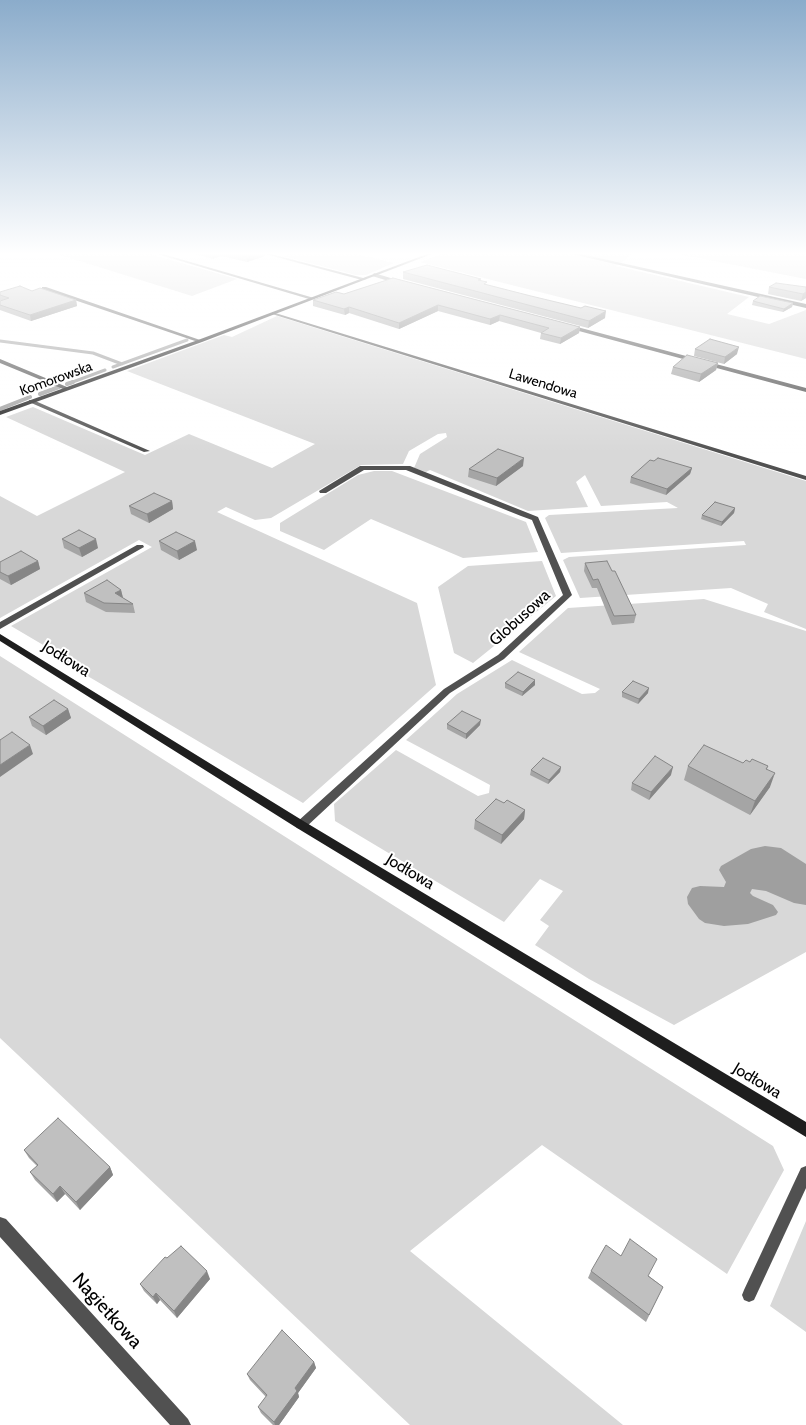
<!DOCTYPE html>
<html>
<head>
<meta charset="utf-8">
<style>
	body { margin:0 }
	canvas { display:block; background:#fff }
</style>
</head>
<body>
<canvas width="806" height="1425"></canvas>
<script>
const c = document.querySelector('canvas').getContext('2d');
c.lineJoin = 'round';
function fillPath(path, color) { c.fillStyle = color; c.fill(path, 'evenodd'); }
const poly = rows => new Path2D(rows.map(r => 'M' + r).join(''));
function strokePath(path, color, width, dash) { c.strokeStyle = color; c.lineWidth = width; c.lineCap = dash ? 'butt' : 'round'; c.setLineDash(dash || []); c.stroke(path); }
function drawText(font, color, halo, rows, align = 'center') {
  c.font = font + ' Cabin,sans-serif'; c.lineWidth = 4; c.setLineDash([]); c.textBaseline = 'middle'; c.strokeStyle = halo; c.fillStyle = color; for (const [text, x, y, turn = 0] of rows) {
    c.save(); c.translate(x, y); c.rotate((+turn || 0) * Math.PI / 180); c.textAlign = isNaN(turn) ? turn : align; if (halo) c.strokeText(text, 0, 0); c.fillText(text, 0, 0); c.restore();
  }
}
fillPath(poly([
	[57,254,150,254,237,279,192,296],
	[290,254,356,254,394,263,366,275,356,275,283,256],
	[441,254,633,254,616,266,749,297,727,314,769,324,806,310,806,359,420,262],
	[678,254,806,254,806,279],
	[277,316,806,481,806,629,764,612,768,604,731,588,580,598,563,560,569,557,746,545,744,541,561,553,545,518,549,515,678,508,667,502,601,506,585,475,576,482,588,507,528,511,430,470,426,472,414,468,420,454,447,437,446,433,438,434,409,451,403,464,361,465,271,518,255,520,226,507,217,512,417,603,436,685,303,803,57,658,50,649,11,626,152,547,139,540,0,618,0,496,37,516,125,472,6,417,33,407,145,455,189,434,272,468,315,444,127,371,224,335,232,337],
	[374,471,392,471,526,522,538,552,463,558,371,519,324,550,280,531,280,523,358,475],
	[542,561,556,596,473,663,454,653,438,587,468,566],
	[704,599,806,631,806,952,674,1025,589,979,535,945,549,926,540,920,563,891,540,879,504,922,335,821,334,804,396,750,478,796,489,793,490,785,406,740,457,694,512,660,582,694,595,693,600,689,519,652,568,608],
	[0,656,773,1146,784,1170,727,1274,542,1145,410,1251,623,1425,410,1425,0,1038],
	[806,1221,806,1332,770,1306]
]), '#d8d8d8');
fillPath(poly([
	[765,846,781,848,806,864,806,905,794,903,766,891,752,889,750,893,753,896,773,905,778,912,776,915,748,924,724,926,705,923,699,919,688,904,687,897,692,888,700,886,724,887,726,882,719,870,721,866,751,849]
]), '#9f9f9f');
strokePath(poly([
	[0,341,93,353,122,364],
	[113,367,187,340],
	[70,383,105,370]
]), '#9f9f9f', 3);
strokePath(poly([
	[67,384,73,382],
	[40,394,59,387],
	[0,409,30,397]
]), '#9f9f9f', 4);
fillPath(poly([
	[806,1166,806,1188,754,1300,749,1302,744,1300,742,1295,744,1290,801,1168,806,1166]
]), '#515151');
fillPath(poly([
	[157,254,163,254,314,298,309,299,157,254],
	[265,254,271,254,367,279,362,280,265,254],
	[574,254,581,254,806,304,806,308,576,255,574,254],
	[374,273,404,282,405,283,402,285,372,276,374,273],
	[42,287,46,287,203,341,198,342,42,289,42,287],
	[272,312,806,476,806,480,272,314,272,312],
	[566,324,806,388,806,392,564,327,563,326,566,324],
	[0,359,67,387,68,388,63,389,0,363,0,359],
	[29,400,33,400,150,451,144,452,29,402,29,400],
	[360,466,410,466,538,517,572,595,504,659,450,693,305,828,301,829,297,828,295,825,297,822,444,689,498,655,563,595,532,520,521,516,406,470,364,470,326,493,320,493,319,491,360,466],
	[137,545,143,545,144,547,0,629,0,622,137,545],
	[0,1217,6,1219,188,1419,191,1425,170,1425,0,1237,0,1217]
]), '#515151');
fillPath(poly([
	[427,254,432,254,202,342,0,415,0,411,198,340,427,254],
	[0,634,305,822,806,1122,806,1137,297,828,0,641,0,634]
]), '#1e1e1e');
fillPath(poly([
	[194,254,265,254,265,256,247,262,220,256,213,259],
	[403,272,481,281,487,285,605,318,588,328,403,279],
	[393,278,580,327,579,333,560,344,540,339,541,333,499,321,490,325,438,311,399,329,349,313,345,315,313,306,313,300,344,294],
	[769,287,806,287,806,298,801,301,768,294],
	[32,291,76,300,77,306,31,321,0,310,0,301,2,301,0,300,0,292],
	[753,301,793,303,792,307,783,312,752,305],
	[695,349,737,354,724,364,694,356],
	[718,363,716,370,699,382,671,374,673,367],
	[523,466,496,486,468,477,469,469],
	[692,468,690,474,666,495,630,483,631,477],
	[172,501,173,509,149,523,131,514,129,506],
	[735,508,734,513,721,526,701,519,702,515],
	[62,539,98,548,82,557,64,548],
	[159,541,197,550,179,560,161,550],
	[38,561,40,569,11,585,0,579,0,562],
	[585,563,636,615,634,623,612,625,597,588,592,588,584,571],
	[121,590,123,598,133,604,135,613,106,612,86,602,84,593],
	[505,683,535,685,522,696,505,688],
	[622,692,648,693,638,704,622,697],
	[68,709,71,718,46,735,32,726,29,717],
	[447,724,480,725,466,739,447,729],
	[750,762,768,766,767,769,770,787,750,815,684,780,688,766,743,763],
	[561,767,560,772,548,784,530,775,531,770],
	[671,775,649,800,631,790,632,783],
	[525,810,524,819,501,844,474,829,475,820],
	[24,1150,110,1167,113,1175,80,1210,65,1194,57,1202,35,1180,30,1172,37,1166,29,1158],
	[167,1258,210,1279,177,1318,160,1300,157,1304,144,1291,140,1284],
	[591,1271,649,1276,663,1287,646,1322,588,1278],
	[314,1362,316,1368,298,1393,299,1397,279,1425,273,1425,261,1413,258,1407,266,1397,250,1380,247,1374]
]), '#a5a5a5');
fillPath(poly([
	[213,254,219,254,220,256,213,259],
	[255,254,265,254,265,256,247,262,247,257],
	[806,292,806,298,801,301,803,294],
	[76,300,77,306,31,321,30,315],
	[793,303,792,307,783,312,784,309],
	[438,305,438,311,399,329,399,323],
	[349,307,349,313,345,315,344,309],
	[606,311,605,318,588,328,589,321],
	[500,315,499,321,490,325,490,319],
	[580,327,579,333,560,344,561,338],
	[739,347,737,354,724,364,725,357],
	[718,363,716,370,699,382,701,374],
	[524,458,523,466,496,486,497,478],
	[692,468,690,474,666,495,667,489],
	[172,501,173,509,149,523,147,514],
	[735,508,734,513,721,526,722,522],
	[96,539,98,548,82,557,79,548],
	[195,541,197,550,179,560,177,551],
	[38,561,40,569,11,585,8,576],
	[121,590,123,598,115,593],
	[535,680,535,685,522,696,523,692],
	[649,688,648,693,638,704,639,699],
	[68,709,71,718,46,735,43,726],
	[481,720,480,725,466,739,466,734],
	[30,745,33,754,0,777,0,765],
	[561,767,560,772,548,784,549,780],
	[673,767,671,775,649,800,651,792],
	[775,773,770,787,750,815,755,801],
	[525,810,524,819,501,844,502,835],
	[110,1167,113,1175,80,1210,76,1202],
	[60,1186,65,1194,57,1202,53,1194],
	[207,1271,210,1279,177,1318,174,1311],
	[156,1293,160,1300,157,1304,153,1297],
	[314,1362,316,1368,298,1393,299,1397,279,1425,275,1425,274,1422,295,1388]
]), '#868686');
const building = poly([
	[232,254,255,254,247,257,232,254],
	[427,265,481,279,478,280,487,282,484,284,531,296,581,308,585,306,606,311,589,321,403,272,427,265],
	[393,278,580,327,561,338,541,333,549,328,500,315,490,319,438,305,399,323,349,307,344,309,313,300,336,292,344,294,393,278],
	[776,283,806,287,806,292,803,294,769,287,776,283],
	[20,286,32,291,40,288,76,300,30,315,0,305,0,301,9,298,0,295,0,292,20,286],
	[760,296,793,303,784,309,753,301,760,296],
	[710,339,739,347,725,357,695,349,710,339],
	[687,355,718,363,701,374,673,367,687,355],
	[498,449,524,458,497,478,469,469,498,449],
	[658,458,692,468,667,489,631,477,650,460,654,461,658,458],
	[154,493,172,501,147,514,129,506,154,493],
	[715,502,735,508,722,522,702,515,715,502],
	[79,530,96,539,79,548,62,539,79,530],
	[176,532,195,541,177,551,159,541,176,532],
	[21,551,38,561,8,576,0,572,0,562,21,551],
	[607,561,612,571,615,571,636,615,614,616,598,579,593,580,585,563,607,561],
	[107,580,121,590,115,593,133,604,104,603,84,593,107,580],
	[518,672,535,680,523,692,505,683,518,672],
	[633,681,649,688,639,699,622,692,633,681],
	[54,700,68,709,43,726,29,717,54,700],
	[462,711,481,720,466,734,447,724,462,711],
	[12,732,30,745,0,765,0,740,12,732],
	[704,745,743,763,746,760,750,762,752,759,768,766,766,769,775,773,755,801,688,766,704,745],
	[655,756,673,767,651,792,632,783,655,756],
	[543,758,561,767,549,780,531,770,543,758],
	[496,799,504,803,507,800,525,810,502,835,475,820,496,799],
	[58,1118,110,1167,76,1202,60,1186,53,1194,30,1172,38,1165,24,1150,58,1118],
	[630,1239,657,1259,648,1276,663,1287,649,1315,591,1271,606,1245,621,1256,630,1239],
	[181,1246,207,1271,174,1311,156,1293,153,1297,140,1284,165,1257,167,1258,181,1246],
	[282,1330,314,1362,295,1388,297,1391,274,1422,258,1407,267,1395,247,1374,282,1330]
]);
fillPath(building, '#c0c0c0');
strokePath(building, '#868686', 1);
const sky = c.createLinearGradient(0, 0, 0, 453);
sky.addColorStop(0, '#8baccb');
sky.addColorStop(0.56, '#fff');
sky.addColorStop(1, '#ffffff00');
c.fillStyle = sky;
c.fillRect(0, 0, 806, 453);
drawText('14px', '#000', '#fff', [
	["Komorowska",56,379,-20],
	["Lawendowa",543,384,17]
]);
drawText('16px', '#000', '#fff', [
	["Globusowa",520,618,-42],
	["Jodłowa",66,659,32],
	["Jodłowa",410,872,31],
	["Jodłowa",757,1081,31]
]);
drawText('19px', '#000', '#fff', [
	["Nagietkowa",107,1311,48]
]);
</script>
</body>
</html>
